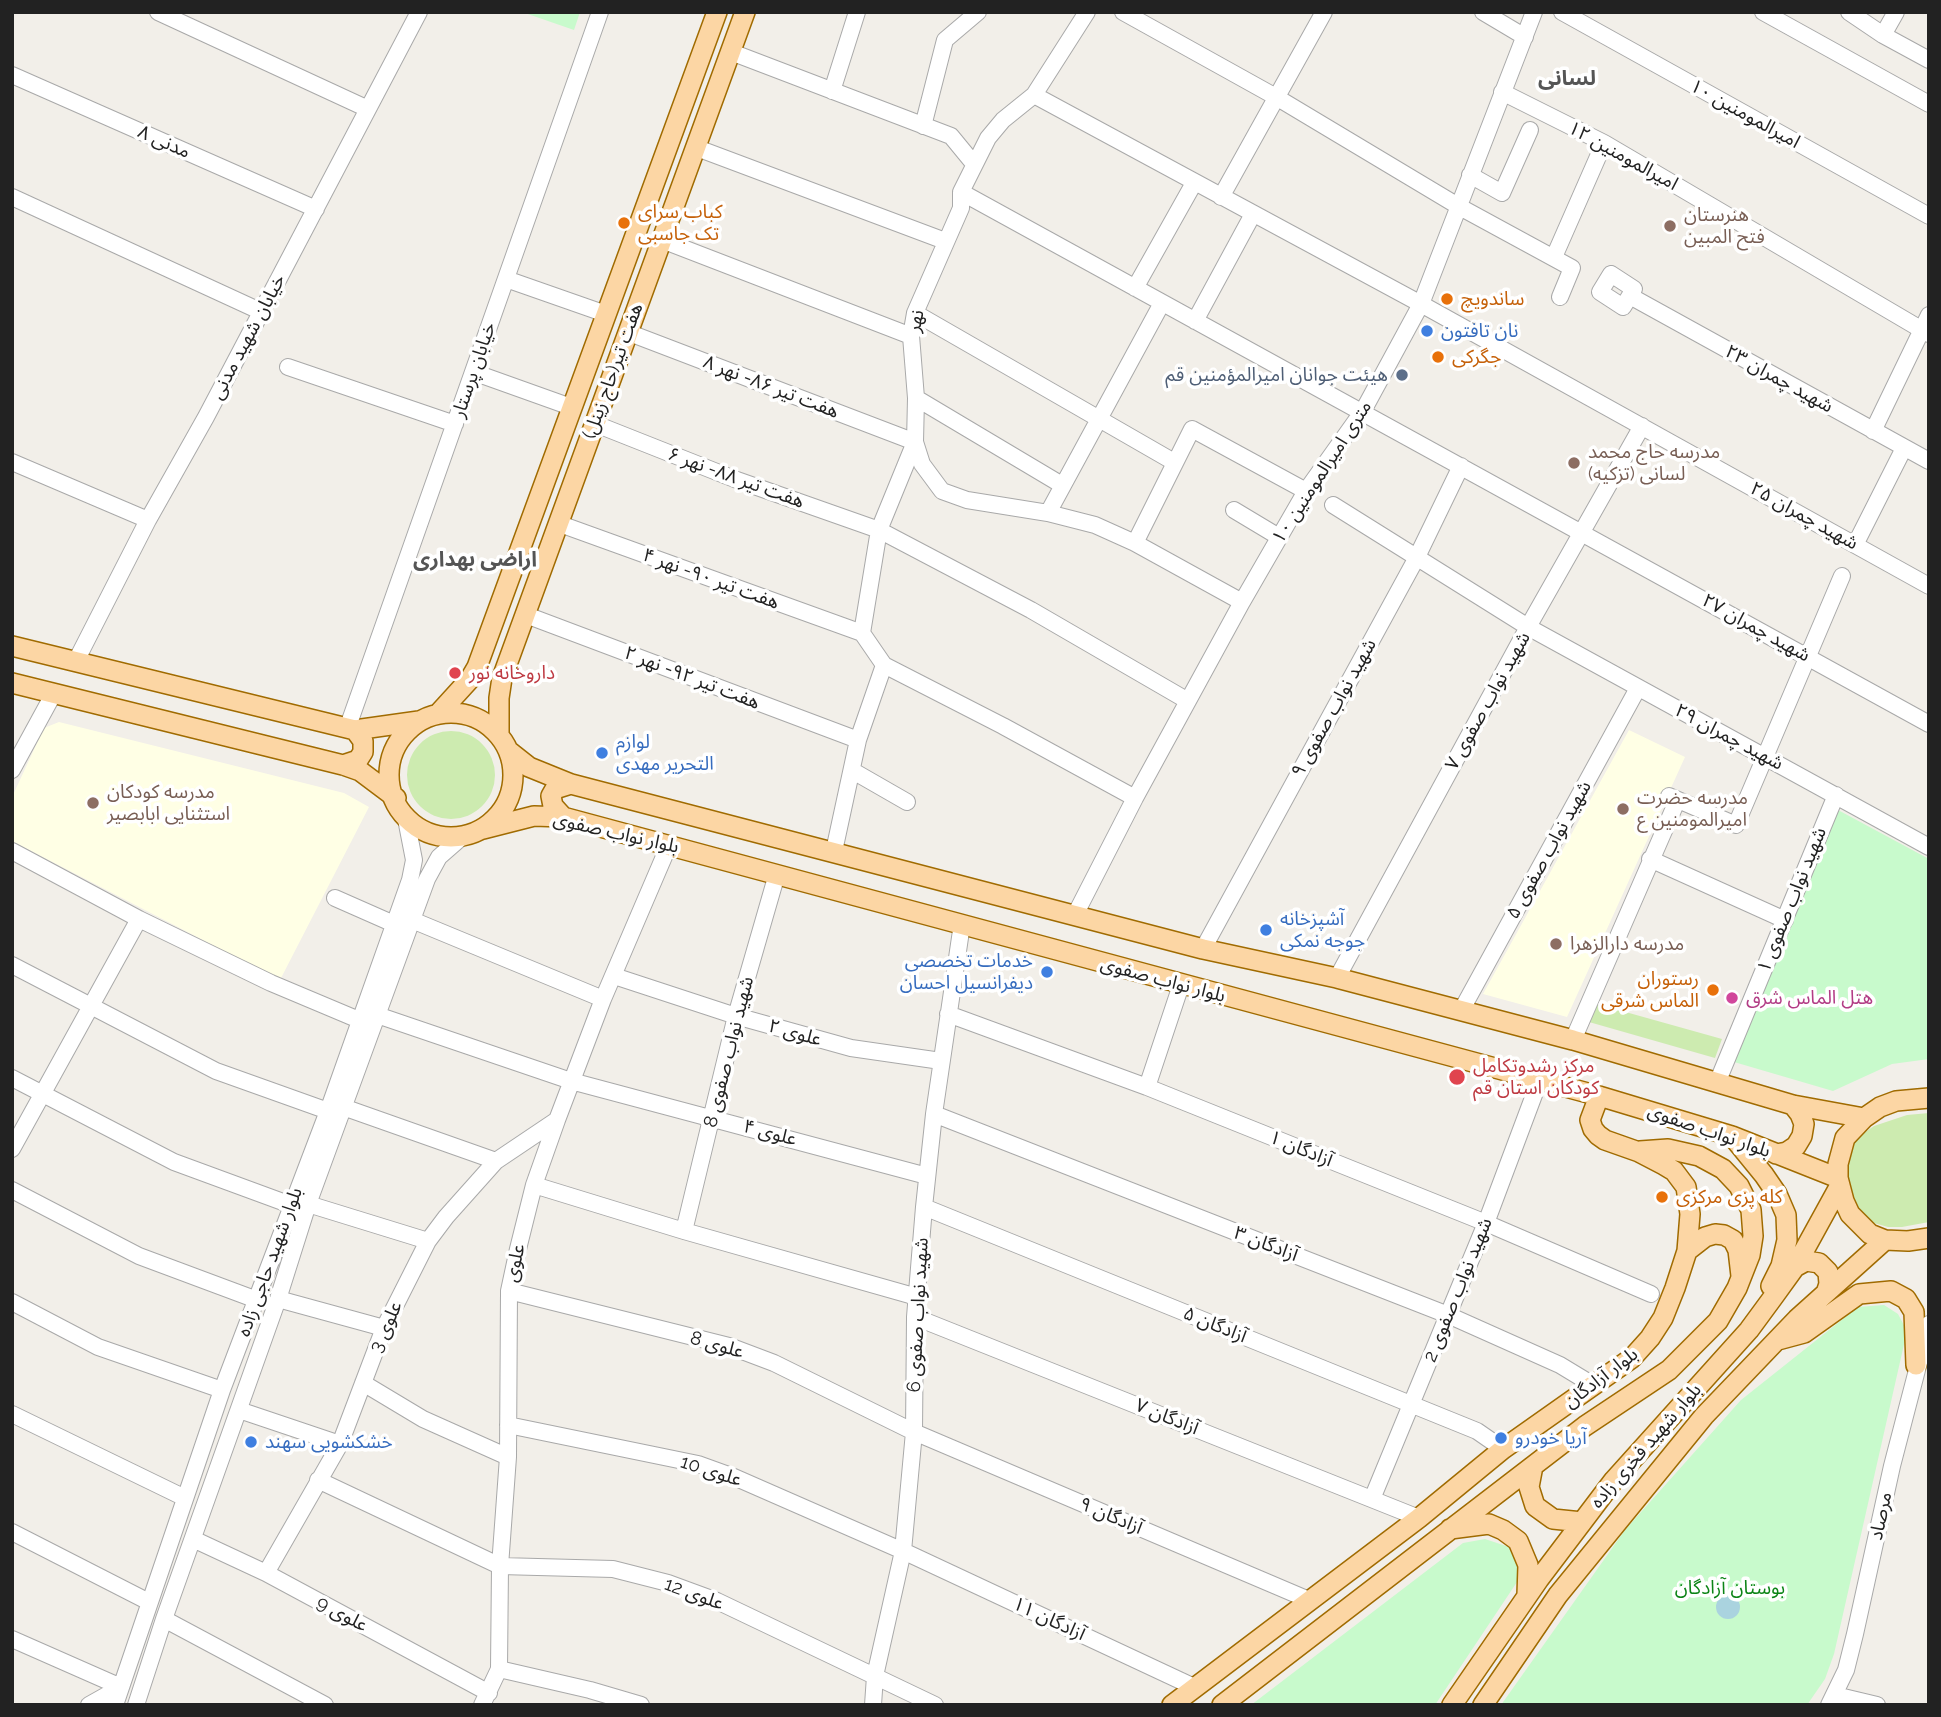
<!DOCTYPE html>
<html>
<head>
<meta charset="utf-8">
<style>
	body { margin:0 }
	#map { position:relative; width:1941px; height:1717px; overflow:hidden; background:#f2efe9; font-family:Raleway,sans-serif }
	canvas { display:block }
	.frame { position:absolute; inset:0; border:14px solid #222; pointer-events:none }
</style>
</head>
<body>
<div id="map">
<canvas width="1941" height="1717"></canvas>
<div class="frame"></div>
</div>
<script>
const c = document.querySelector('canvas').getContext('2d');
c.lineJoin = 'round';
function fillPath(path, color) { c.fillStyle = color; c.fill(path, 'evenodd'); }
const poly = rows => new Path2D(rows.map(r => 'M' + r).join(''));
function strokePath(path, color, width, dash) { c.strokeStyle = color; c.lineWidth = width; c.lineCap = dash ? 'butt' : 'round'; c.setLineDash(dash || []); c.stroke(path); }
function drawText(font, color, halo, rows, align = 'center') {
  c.font = font + ' Raleway,"Noto Sans Arabic",sans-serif'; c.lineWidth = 7; c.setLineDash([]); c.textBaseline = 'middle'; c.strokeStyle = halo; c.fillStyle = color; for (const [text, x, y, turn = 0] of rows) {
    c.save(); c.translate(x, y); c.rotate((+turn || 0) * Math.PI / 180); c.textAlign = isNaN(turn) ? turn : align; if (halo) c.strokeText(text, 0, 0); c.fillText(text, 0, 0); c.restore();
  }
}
fillPath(poly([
	[59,722,344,793,369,807,280,980,12,841,12,797,44,728],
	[1629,730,1685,757,1567,1017,1483,994]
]), '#ffffe5');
fillPath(poly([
	'407 775a44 44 0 1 1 88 0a44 44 0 1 1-88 0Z',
	[1597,1004,1722,1039,1715,1058,1589,1022],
	[1929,1113,1929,1222,1902,1227,1888,1227,1874,1223,1852,1206,1843,1179,1849,1149,1860,1136,1874,1126,1907,1115]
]), '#cdebb0');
fillPath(poly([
	[522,12,580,12,574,30],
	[1838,810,1929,859,1929,1059,1892,1064,1833,1091,1734,1062],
	[1884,1305,1898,1314,1907,1331,1834,1654,1825,1679,1807,1705,1501,1705,1625,1530,1741,1400,1858,1307],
	[1485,1539,1509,1547,1518,1562,1517,1582,1435,1705,1251,1705,1463,1543]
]), '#c8facc');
fillPath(poly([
	'1716 1607a12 12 0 1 1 24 0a12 12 0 1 1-24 0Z'
]), '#aad3df');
const minor = poly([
	[158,12,368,109],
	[1087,12,1034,95,1003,120,988,138,961,192,961,208,915,313,911,336,916,398,915,442,879,530,862,633,884,665,1003,726,1135,798],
	[1123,12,1276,97,1458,206,1572,268,1560,297],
	[1483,12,1525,37],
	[1562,12,1929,216],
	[1763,12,1929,104],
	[1849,12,1883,35,1929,60],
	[1883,35,1896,12],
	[731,52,951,136,974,164],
	[12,75,316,209],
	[832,91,857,12],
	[1502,92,1604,143,1929,334],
	[1034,95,1421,304,1929,586],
	[923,126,945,40,978,12],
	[697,148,945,241],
	[1470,175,1502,193,1530,130],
	[961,192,1929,724],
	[12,197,262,312],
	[1221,197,1324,12],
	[662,240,911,336],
	[1554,257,1604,143],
	[1611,274,1634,289,1623,307,1600,292,1611,274],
	[506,279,606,314],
	[1135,288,1194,183],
	[1630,296,1929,461],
	[915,313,1174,462],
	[1195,321,1253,214],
	[627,332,915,442,922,464,942,491,967,500,1048,513,1095,525,1135,543,1242,602],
	[288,367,455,424],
	[473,372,571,407],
	[916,398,1062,485],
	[593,423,737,480,879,530,1031,610,1188,701],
	[1873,431,1929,315],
	[12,462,148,520],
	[1333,505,1528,627,1929,847],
	[1234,510,1279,537],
	[1048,513,1162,303],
	[560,524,862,633],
	[1135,543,1192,429,1306,491],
	[1855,545,1904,448],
	[526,615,858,740],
	[76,661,148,520,206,417,419,12],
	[347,729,600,12],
	[12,770,54,693],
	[853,771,907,802],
	[1669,796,1736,825,1842,576],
	[12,851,139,919,271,983,359,1020],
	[834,851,858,740,884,665],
	[1650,859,1785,920],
	[335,898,394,924],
	[1075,915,1135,798,1242,602,1306,491,1363,411,1421,304,1534,12],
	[412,920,603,999],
	[1203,949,1416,559,1461,466],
	[12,965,216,1071,328,1111],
	[614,976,736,1016,851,1048,941,1061],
	[1337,978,1528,627,1642,426],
	[1461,1011,1638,688],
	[948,1014,1147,1087,1486,1223,1651,1294],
	[377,1015,571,1081,927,1176],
	[1573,1040,1677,801],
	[12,1078,174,1162,291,1205],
	[1717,1083,1836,795],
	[1147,1087,1181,985],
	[343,1107,496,1161],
	[934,1114,1448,1315,1560,1365,1593,1385],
	[12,1149,139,919],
	[534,1185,684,1231,917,1297],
	[12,1190,139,1256,257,1300],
	[308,1204,428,1241],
	[924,1207,1477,1431,1503,1449],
	[684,1231,736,1016,777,874],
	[509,1291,729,1346,774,1363,914,1432,1309,1600],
	[278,1299,384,1328],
	[12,1302,98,1347,222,1390],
	[915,1317,1419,1518],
	[363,1383,423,1419,508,1457],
	[239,1410,340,1444],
	[12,1414,185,1498],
	[508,1425,698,1464,734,1477,903,1551,1194,1687],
	[318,1480,500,1566,613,1569,668,1583,717,1601,935,1705],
	[1372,1499,1486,1223,1540,1079],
	[12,1532,149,1602],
	[193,1539,266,1573,489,1693],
	[266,1573,340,1444,384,1328,428,1241,446,1217,496,1161,557,1120],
	[164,1619,325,1705],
	[12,1639,121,1687],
	[499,1669,590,1690,641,1705],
	[1835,1695,1877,1705],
	[89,1705,121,1687],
	[115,1705,222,1390,328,1111,410,880,414,860,406,819],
	[136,1705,164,1619,278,1299,308,1204,427,879,439,857,463,836],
	[482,1705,499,1669,500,1566,508,1457,509,1291,518,1249,534,1185,557,1120,603,999,669,845],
	[873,1705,875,1676,903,1551,914,1432,915,1317,924,1207,934,1114,962,924],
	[1829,1705,1846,1670,1855,1634,1892,1466,1929,1324]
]);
const major = poly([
	[12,646,355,730,419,721],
	[12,683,343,765,360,771,396,798],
	[439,713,470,679,477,667,717,12],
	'389 775a62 62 0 1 1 124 0a62 62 0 1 1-124 0Z',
	[499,734,499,698,502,678,745,12],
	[510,752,529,767,571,784,1203,949,1337,978,1573,1040,1793,1105,1864,1118],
	[343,765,358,760,363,752,363,741,355,730],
	[563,817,553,806,551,796,555,789,571,784],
	[483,829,534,816,563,817,1599,1096,1732,1136,1838,1178],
	[1929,1098,1896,1101,1880,1107,1864,1118,1845,1138,1838,1164,1838,1178,1844,1201,1850,1214,1870,1234,1885,1240,1908,1241,1929,1238],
	[1733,1137,1764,1175,1777,1194,1786,1215,1787,1240,1781,1266,1771,1286],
	[1776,1154,1787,1152,1796,1146,1802,1136,1804,1124,1800,1114,1793,1105],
	[1687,1251,1705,1237,1715,1234,1724,1235,1733,1240,1738,1250,1741,1276],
	[1795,1267,1806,1261,1819,1263,1828,1272,1829,1284,1827,1290],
	[1778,1340,1804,1333,1859,1294,1891,1291,1906,1299,1914,1312,1916,1365],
	[1533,1466,1529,1487,1535,1506,1553,1519,1582,1522],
	[1450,1529,1489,1524,1503,1530,1518,1541,1528,1565,1527,1595],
	[1172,1705,1419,1518,1503,1449,1632,1358,1650,1338,1663,1318,1675,1288,1687,1251,1690,1214,1686,1187,1674,1171,1664,1165,1639,1152,1605,1140,1598,1135,1593,1129,1590,1120,1599,1096],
	[1222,1705,1585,1426,1669,1370,1718,1321,1737,1288,1750,1255,1753,1236,1751,1210,1739,1186,1723,1169,1699,1156,1668,1149,1640,1151],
	[1452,1705,1539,1579,1614,1480,1749,1330,1774,1296,1795,1267,1839,1187],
	[1483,1705,1558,1595,1704,1416,1797,1319,1885,1240]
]);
strokePath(minor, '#a9a9a9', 18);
strokePath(major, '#a06b00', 22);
strokePath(minor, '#fff', 16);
strokePath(major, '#fcd6a4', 19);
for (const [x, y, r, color] of [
	[624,223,7,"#e8710a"],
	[1670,226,7,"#8d6e63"],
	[1447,299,7,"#e8710a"],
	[1427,331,7,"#3f7fe0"],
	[1438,357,7,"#e8710a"],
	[1402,375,7,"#5c6f8a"],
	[1574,463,7,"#8d6e63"],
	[455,673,7,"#e0444e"],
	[602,753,7,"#3f7fe0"],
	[93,803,7,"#8d6e63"],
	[1623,809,7,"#8d6e63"],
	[1266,930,7,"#3f7fe0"],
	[1556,944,7,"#8d6e63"],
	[1047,972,7,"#3f7fe0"],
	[1713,990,7,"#e8710a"],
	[1732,998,7,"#d1479c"],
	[1457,1077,9,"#e0444e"],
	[1662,1197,7,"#e8710a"],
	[1501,1438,7,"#3f7fe0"],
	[251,1442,7,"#3f7fe0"]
]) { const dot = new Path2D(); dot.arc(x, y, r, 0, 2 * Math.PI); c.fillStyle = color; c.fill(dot); strokePath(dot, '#fff', 2.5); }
drawText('19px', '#222', '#fff', [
	["امیرالمومنین ۱۰",1745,114,29],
	["مدنی ۸",164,142,24],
	["امیرالمومنین ۱۲",1623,156,29],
	["نهر",916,321,-78],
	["خیابان شهید مدنی",248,337,-62],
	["خیابان پرستار",474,370,-71],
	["هفت تیر(حاج زینل)",613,371,-70],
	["شهید چمران ۲۳",1779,379,29],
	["هفت تیر ۸۶- نهر ۸",771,387,21],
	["۱۰ متری امیرالمومنین",1322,472,-57],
	["هفت تیر ۸۸- نهر ۶",736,478,20],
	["شهید چمران ۲۵",1804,516,29],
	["هفت تیر ۹۰- نهر ۴",711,579,20],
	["شهید چمران ۲۷",1756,628,29],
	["هفت تیر ۹۲- نهر ۲",692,678,21],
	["شهید نواب صفوی ۷",1488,701,-61],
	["شهید نواب صفوی ۹",1334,708,-61],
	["شهید چمران ۲۹",1729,737,28],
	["بلوار نواب صفوی",616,833,13],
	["شهید نواب صفوی ۵",1549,850,-61],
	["شهید نواب صفوی ۱",1792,900,-68],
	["بلوار نواب صفوی",1163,980,15],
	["علوی ۲",795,1033,16],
	["شهید نواب صفوی 8",729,1052,-76],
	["بلوار نواب صفوی",1709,1131,19],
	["علوی ۴",770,1133,15],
	["آزادگان ۱",1301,1149,22],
	["آزادگان ۳",1266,1244,21],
	["بلوار شهید حاجی زاده",270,1262,-70],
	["علوی",515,1263,-78],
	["شهید نواب صفوی 2",1458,1290,-68],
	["شهید نواب صفوی 6",918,1315,-87],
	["آزادگان ۵",1215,1325,22],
	["علوی 3",386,1327,-66],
	["علوی 8",717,1345,16],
	["بلوار آزادگان",1601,1378,-37],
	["آزادگان ۷",1167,1417,22],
	["بلوار شهید فخری زاده",1646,1446,-49],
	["علوی 10",711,1471,18],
	["آزادگان ۹",1111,1516,23],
	["مرصاد",1881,1516,-78],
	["علوی 12",694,1594,20],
	["علوی 9",342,1614,28],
	["آزادگان ۱۱",1049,1619,25]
]);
drawText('19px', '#c56008', '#fff', [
	["کباب سرای",638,212],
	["تک جاسبی",638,234],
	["ساندویچ",1461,299],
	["جگرکی",1452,357],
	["رستوران",1699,979,"right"],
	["الماس شرقی",1699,1001,"right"],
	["کله پزی مرکزی",1676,1197]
], 'left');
drawText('19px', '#785e54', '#fff', [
	["هنرستان",1684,215],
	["فتح المبین",1684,237],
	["مدرسه حاج محمد",1588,452],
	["لسانی (تزکیه)",1588,474],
	["مدرسه کودکان",107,792],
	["استثنایی ابابصیر",107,814],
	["مدرسه حضرت",1637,798],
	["امیرالمومنین ع",1637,820],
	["مدرسه دارالزهرا",1570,944]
], 'left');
drawText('19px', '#366cbe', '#fff', [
	["نان تافتون",1441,331],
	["لوازم",616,742],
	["التحریر مهدی",616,764],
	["آشپزخانه",1280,919],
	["جوجه نمکی",1280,941],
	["خدمات تخصصی",1033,961,"right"],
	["دیفرانسیل احسان",1033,983,"right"],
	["آریا خودرو",1515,1438],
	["خشکشویی سهند",265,1442]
], 'left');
drawText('19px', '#4e5e75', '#fff', [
	["هیئت جوانان امیرالمؤمنین قم",1388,375]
], 'right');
drawText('19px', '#be3a42', '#fff', [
	["داروخانه نور",469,673],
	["مرکز رشدوتکامل",1473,1066],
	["کودکان استان قم",1473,1088]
], 'left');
drawText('19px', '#b23c85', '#fff', [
	["هتل الماس شرق",1746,998]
], 'left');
drawText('19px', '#0c8416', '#fff', [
	["بوستان آزادگان",1730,1588]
]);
drawText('bold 21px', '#555', '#fff', [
	["لسانی",1567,79],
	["اراضی بهداری",475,560]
]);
</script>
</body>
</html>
